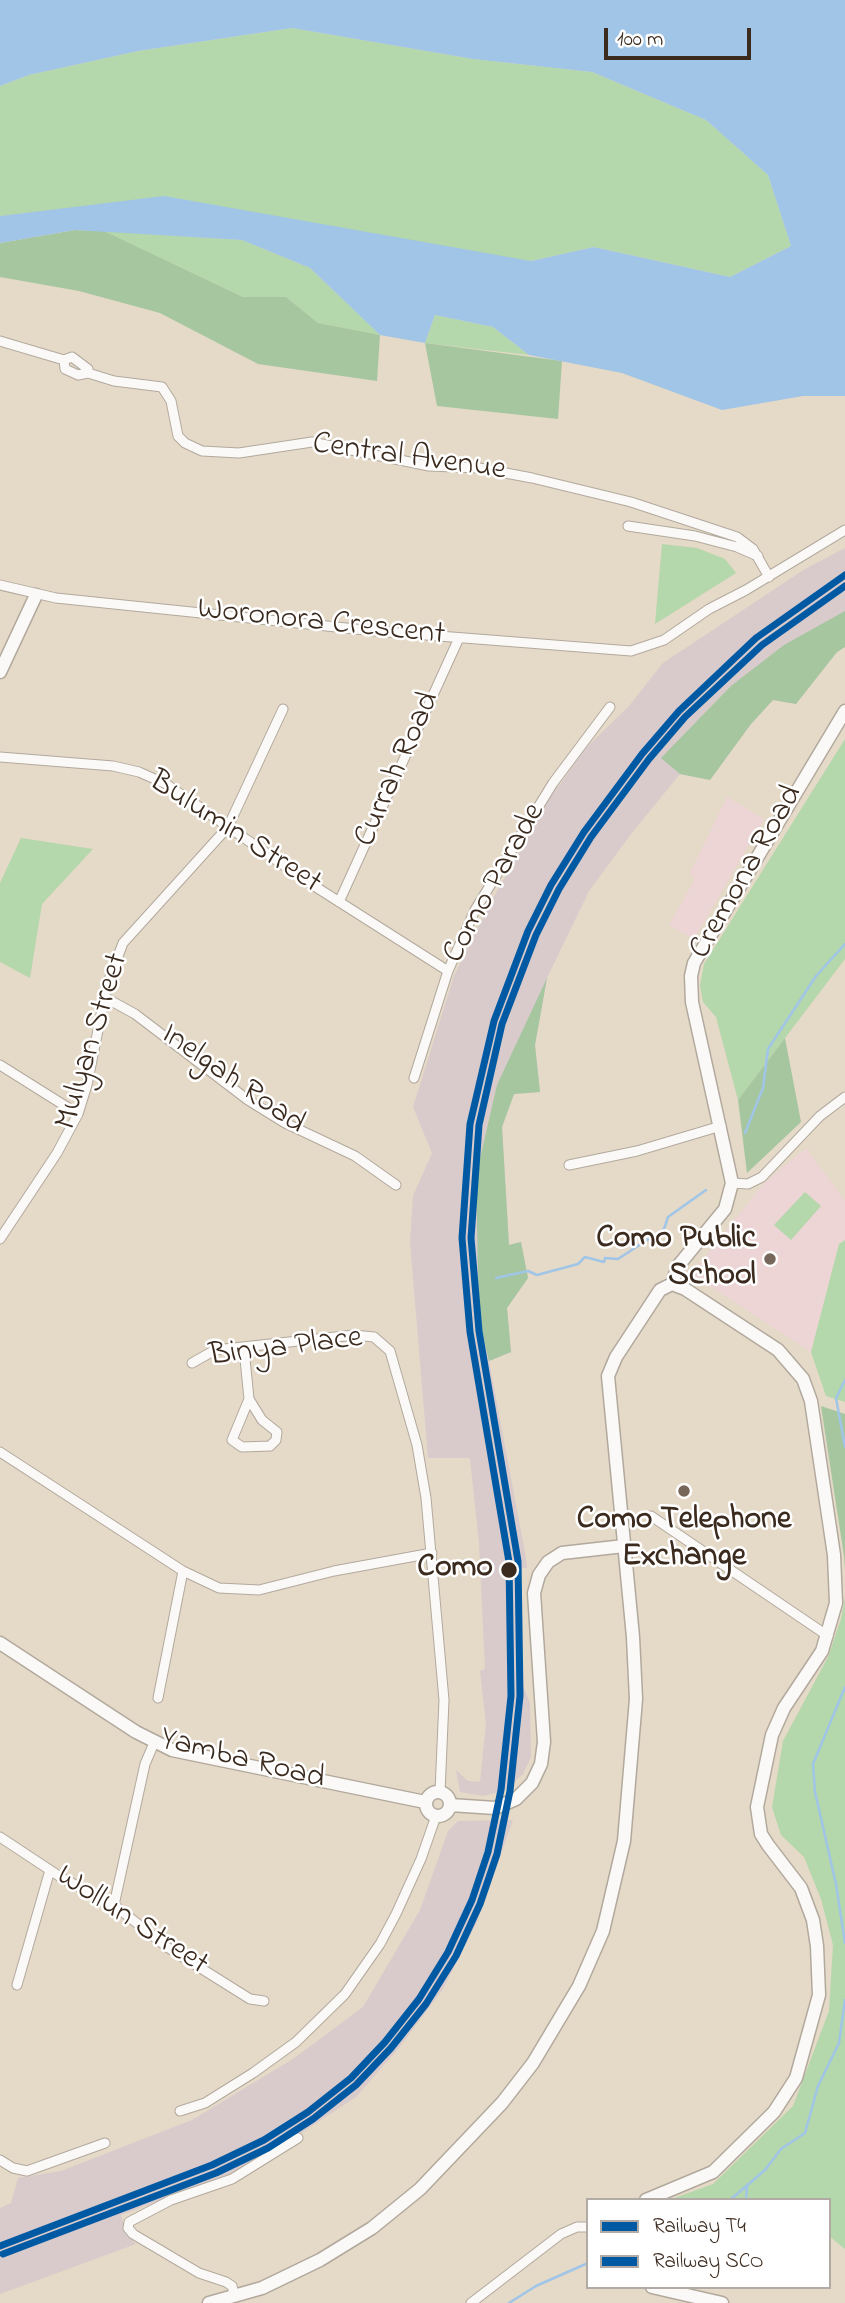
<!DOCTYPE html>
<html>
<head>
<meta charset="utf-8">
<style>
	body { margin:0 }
	#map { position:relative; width:845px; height:2303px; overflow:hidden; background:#e5d9c8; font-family:"Indie Flower",sans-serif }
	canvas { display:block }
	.legend { position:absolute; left:586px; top:2198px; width:245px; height:91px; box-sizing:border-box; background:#fff; border:2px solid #b1aaa5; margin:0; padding:9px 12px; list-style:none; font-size:21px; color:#3b2a1e }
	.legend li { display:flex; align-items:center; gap:14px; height:35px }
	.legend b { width:35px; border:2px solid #b1aaa5 }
	.scale { position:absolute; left:604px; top:28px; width:147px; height:32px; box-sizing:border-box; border:4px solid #3b2a1e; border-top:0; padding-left:9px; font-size:21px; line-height:24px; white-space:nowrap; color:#3b2a1e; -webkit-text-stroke:5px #fff; paint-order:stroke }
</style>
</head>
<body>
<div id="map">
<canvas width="845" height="2303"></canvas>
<ul class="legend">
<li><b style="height:9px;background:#005aa3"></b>Railway T4</li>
<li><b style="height:9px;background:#005aa3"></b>Railway SCO</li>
</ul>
<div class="scale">100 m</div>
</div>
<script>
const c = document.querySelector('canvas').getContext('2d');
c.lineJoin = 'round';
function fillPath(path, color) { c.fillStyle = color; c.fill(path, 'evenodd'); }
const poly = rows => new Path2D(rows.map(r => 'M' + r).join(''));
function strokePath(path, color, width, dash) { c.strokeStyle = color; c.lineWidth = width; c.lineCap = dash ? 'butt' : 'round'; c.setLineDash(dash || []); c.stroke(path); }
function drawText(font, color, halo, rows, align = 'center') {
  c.font = font + ' "Indie Flower",sans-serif'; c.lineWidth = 5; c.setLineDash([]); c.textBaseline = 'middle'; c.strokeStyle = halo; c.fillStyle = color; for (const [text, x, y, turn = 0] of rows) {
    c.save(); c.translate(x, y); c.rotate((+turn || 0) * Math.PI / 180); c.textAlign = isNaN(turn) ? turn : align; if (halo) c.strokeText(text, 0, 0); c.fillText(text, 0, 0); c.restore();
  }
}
fillPath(poly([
	[727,797,764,819,694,939,669,925,695,879,690,873],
	[806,1148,845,1201,845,1240,839,1244,811,1352,691,1274,765,1182]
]), '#edd4d5');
fillPath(poly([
	[845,548,845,647,837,652,796,704,773,700,751,724,710,780,680,774,631,834,589,891,547,978,535,1045,540,1092,514,1094,502,1127,509,1245,521,1242,528,1278,507,1308,511,1352,489,1361,526,1558,527,1568,522,1568,519,1591,519,1642,522,1683,530,1703,531,1757,523,1774,505,1790,484,1796,460,1792,456,1770,468,1781,480,1782,486,1724,480,1671,485,1669,479,1543,470,1458,428,1458,410,1242,413,1196,432,1153,413,1107,454,976,487,909,550,798,587,747,629,706,663,663,805,569],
	[513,1820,477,1922,443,1989,398,2049,356,2097,280,2147,229,2174,121,2215,127,2235,136,2244,0,2294,0,2208,11,2203,18,2178,61,2171,192,2120,293,2059,363,2007,420,1910,448,1831,458,1821]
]), '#d9cacb');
fillPath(poly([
	[292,28,473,59,592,72,706,120,768,175,791,246,730,277,594,247,531,261,47,211,0,216,0,86,29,75,138,51],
	[104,231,242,240,310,268,380,335,318,323,286,297,243,297],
	[435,315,493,327,529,355,425,343],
	[662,544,697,548,725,559,736,573,655,624],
	[845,739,845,959,738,1100,716,1017,703,1002,700,985,704,964],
	[21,838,93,849,42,904,30,978,0,962,0,883],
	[805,1192,821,1206,791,1240,774,1225],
	[845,1240,845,1402,826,1396,811,1352,839,1244],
	[845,1597,845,2249,829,2236,829,2200,669,2200,713,2184,793,2106,829,2011,833,1945,821,1899,804,1857,781,1835,772,1807,783,1741,828,1657,841,1619]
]), '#b4d7ab');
fillPath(poly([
	[75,230,104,231,243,297,286,297,318,323,380,335,377,381,258,364,160,313,79,291,0,277,0,243],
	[425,343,562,361,558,419,437,406],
	[845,611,845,647,837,652,796,704,773,700,751,724,710,780,680,774,661,758,731,686,784,645],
	[547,978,535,1045,540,1092,514,1094,502,1127,509,1245,521,1242,528,1278,507,1308,511,1352,489,1361,479,1318,476,1176,497,1085],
	[785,1038,801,1122,747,1173,738,1100],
	[821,1406,845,1414,845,1571,844,1556]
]), '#a5c69f');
fillPath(poly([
	[0,0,845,0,845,396,803,396,722,410,622,373,529,355,493,327,435,315,425,343,380,335,310,268,242,240,75,230,0,243,0,216,164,196,531,261,594,247,730,277,791,246,768,175,706,120,592,72,473,59,292,28,138,51,29,75,0,86]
]), '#a0c5e7');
strokePath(poly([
	[745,1133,763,1088,768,1049,816,976,845,944],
	[496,1278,528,1271,537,1275,578,1264,585,1257,604,1262,605,1258,618,1259,664,1229,668,1217,706,1190],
	[845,1380,836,1398,845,1447],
	[845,1687,813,1764,815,1792,836,1884,845,1943],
	[730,2200,765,2170,781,2149,805,2133,818,2086,839,2043,845,2000],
	[746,2200,747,2186],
	[509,2303,536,2286,588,2263]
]), '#a0c5e7', 2.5);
const street = poly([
	[0,341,64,360,72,357,88,369,88,373],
	[64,360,65,369,78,375,88,373,114,381,162,387,171,401,178,436,185,443,202,451,239,453,312,442,429,466,479,468,532,478,631,502,737,537,753,549,769,577],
	[628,526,695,536,737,547,758,556],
	[0,585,56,598,375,631,631,651,664,640,709,609,746,590,845,530],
	[0,757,113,766,139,772,166,784,308,882,448,971],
	[339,902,459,638],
	[104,997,135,1014,248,1100,285,1123,355,1156,396,1185],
	[0,1065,78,1114],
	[414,1078,448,971,475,910,553,783,610,707],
	[569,1165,637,1151,721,1126],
	[732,1183,748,1184,762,1177,820,1116,845,1097],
	[0,1239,57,1153,78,1114,87,1085,107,985,123,943,228,827,283,709],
	[244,1349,249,1399,262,1420,277,1432,276,1440,270,1446,242,1447,232,1440,249,1399],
	[192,1363,215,1350,354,1335,374,1337,390,1351,417,1445,426,1498,444,1700,440,1792],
	[0,1452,183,1571,219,1588,259,1590,334,1571,432,1553],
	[651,1516,828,1636],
	[158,1698,183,1571],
	[0,1837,62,1878,114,1905,167,1947,250,1999,264,2001],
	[114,1905,145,1764,154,1743],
	[17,1985,50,1870],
	[180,2111,205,2103,253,2073,296,2042,345,1994,380,1944,396,1914,421,1859,436,1816],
	[0,2160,13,2168,27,2171,105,2143],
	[235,2296,232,2286,226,2282,199,2273,133,2234,128,2228,129,2222,171,2200,232,2179,298,2138],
	[471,2303,561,2234,577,2227,588,2227]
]);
const secondary = poly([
	[0,672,36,595],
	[0,1643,136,1732,172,1750,425,1802],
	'426 1804a12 12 0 1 1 24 0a12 12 0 1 1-24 0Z',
	[450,1805,495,1808,516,1799,532,1783,541,1764,544,1742,534,1593,539,1575,548,1562,562,1553,624,1546],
	[646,2200,713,2172,774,2112,796,2078,819,1995,817,1946,813,1920,801,1888,768,1845,761,1834,757,1807,772,1735,784,1708,822,1651,836,1603,834,1555,811,1401,803,1379,778,1350,685,1289,672,1284],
	[652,2287,722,2303],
	[209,2303,262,2288,320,2260,372,2228,420,2189,502,2103,533,2063,579,1986,603,1931,624,1841,636,1699,633,1637,608,1376,616,1357,660,1290,672,1284,678,1266,725,1209,732,1183,692,1002,691,976,694,963,845,711]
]);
strokePath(street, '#b2a99d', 11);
strokePath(secondary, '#b2a99d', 15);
strokePath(street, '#fbf9f7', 9);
strokePath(secondary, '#fbf9f7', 12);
strokePath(poly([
	[0,2246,212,2165,264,2140,308,2112,351,2078,385,2042,419,1999,448,1952,472,1900,488,1852,501,1790,511,1696,509,1562,470,1332,462,1238,470,1124,494,1021,528,931,551,885,584,832,642,754,679,711,756,638,845,575]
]), '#005aa3', 7);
strokePath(poly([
	[3,2254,216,2173,268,2148,313,2119,356,2085,391,2048,426,2004,456,1956,480,1904,497,1854,510,1791,520,1696,518,1561,479,1331,471,1238,479,1125,502,1024,536,935,559,889,591,837,649,759,685,717,762,645,845,586]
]), '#005aa3', 7);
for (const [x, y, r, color] of [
	[770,1259,7,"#76675a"],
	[684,1491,7,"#76675a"],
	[509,1570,9,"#3b2a1e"]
]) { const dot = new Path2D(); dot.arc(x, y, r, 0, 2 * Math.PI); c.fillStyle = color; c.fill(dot); strokePath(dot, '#fff', 2.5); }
drawText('32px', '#3b2a1e', '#fff', [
	["Central Avenue",409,459,8],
	["Woronora Crescent",321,624,6],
	["Currah Road",399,770,-66],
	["Bulumin Street",234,834,33],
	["Cremona Road",748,873,-60],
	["Como Parade",496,884,-61],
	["Mulyan Street",94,1042,-73],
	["Inelgah Road",232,1081,35],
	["Binya Place",286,1349,-7],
	["Yamba Road",242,1761,14],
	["Wollun Street",131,1922,33]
]);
drawText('bold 32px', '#3b2a1e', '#fff', [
	["Como Public",756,1241],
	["School",756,1278],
	["Como Telephone",684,1522,"center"],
	["Exchange",684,1559,"center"]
], 'right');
drawText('bold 32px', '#3b2a1e', '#fff', [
	["Como",493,1570]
], 'right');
</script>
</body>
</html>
